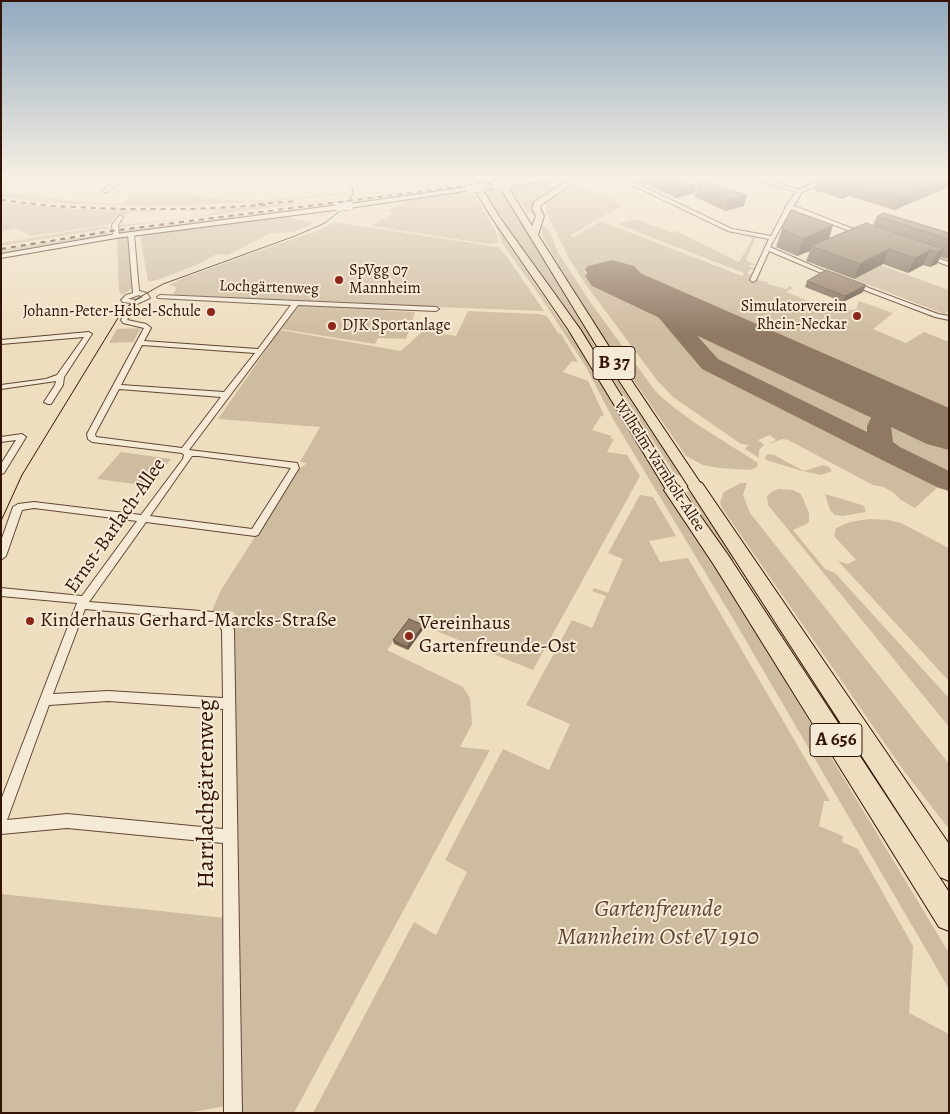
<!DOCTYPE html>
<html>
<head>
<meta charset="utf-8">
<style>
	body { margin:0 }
	#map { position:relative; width:950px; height:1114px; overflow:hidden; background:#eedec0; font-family:Alegreya,serif }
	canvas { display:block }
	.frame { position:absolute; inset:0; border:2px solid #331406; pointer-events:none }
</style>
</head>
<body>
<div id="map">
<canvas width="950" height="1114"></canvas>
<div class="frame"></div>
</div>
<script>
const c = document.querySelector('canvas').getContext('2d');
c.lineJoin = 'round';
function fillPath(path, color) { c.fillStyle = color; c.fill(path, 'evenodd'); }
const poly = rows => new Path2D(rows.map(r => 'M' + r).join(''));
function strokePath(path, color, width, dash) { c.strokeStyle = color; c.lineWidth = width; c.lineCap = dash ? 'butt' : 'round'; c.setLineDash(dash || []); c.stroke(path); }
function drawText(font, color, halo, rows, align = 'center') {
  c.font = font + ' Alegreya,serif'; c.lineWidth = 4; c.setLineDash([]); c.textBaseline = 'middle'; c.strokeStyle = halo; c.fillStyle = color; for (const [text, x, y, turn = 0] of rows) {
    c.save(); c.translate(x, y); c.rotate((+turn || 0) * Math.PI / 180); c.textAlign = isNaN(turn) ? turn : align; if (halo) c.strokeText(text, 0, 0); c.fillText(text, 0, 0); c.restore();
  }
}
fillPath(poly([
	[561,180,568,183,537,201,535,212,531,214,527,212,508,185],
	[499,187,599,353,681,475,676,476,584,335,516,240,482,189],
	[574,187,596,192,623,205,569,236,574,237,601,221,742,276,744,273,617,224,635,219,670,232,676,231,739,262,753,238,735,235,756,237,746,260,756,265,749,265,749,267,757,269,751,269,747,273,753,276,751,279,768,282,767,284,787,289,789,286,793,288,786,292,816,304,821,303,835,308,852,310,856,309,859,301,893,313,873,329,906,343,924,332,949,342,949,421,652,288,629,266,608,263,584,271,585,273,652,306,705,366,938,482,940,485,915,508,901,500,894,493,883,487,873,485,788,440,783,439,768,444,776,440,770,435,758,440,764,445,759,450,759,458,745,449,749,445,741,444,673,397,656,379,586,285,570,260,545,210,546,203],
	[1,192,74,201,121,204,133,195,182,195,243,201,292,198,348,192,347,194,265,202,146,207,35,202,1,197],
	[459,192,474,194,496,231,498,243,489,244,371,226,394,213,387,211,408,200],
	[346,198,119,227,119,225,180,219,215,213,216,210,135,212,117,216,111,224,30,236,17,228,1,232,1,202,72,209,167,211,243,207],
	[343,203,271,215,119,233,119,231],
	[282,216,314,223,294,232,270,233,228,255,217,254,196,265,160,279,148,282,140,235],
	[334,222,498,247,505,254,544,311,408,306,173,295,176,287,169,285,183,278,321,229],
	[541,224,551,233,557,251,591,303,656,392,672,406,695,423,758,463,757,467,751,470,719,468,703,465,686,456,605,339,569,282,543,238],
	[495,225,582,353,791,691,949,953,949,989,735,622,613,419,586,367,542,299,504,246],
	[105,226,111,228,1,246,1,243],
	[111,232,105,236,1,254,1,250],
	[124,237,129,238,133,288,122,295,119,291,117,240,119,238],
	[880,265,949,290,949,311,944,314,854,279],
	[303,305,389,308,388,311,415,312,406,339,378,338,375,344,281,329,297,307],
	[468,311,539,314,547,316,558,333,561,334,578,362,572,361,563,372,588,381,604,415,601,416,592,430,612,436,610,438,614,439,607,452,627,455,640,476,533,670,409,620,387,650,463,687,470,698,472,724,460,747,490,750,294,1113,238,1113,238,1104,186,1113,1,1113,1,894,235,919,234,612,212,611,221,590,297,471,307,463,300,462,320,427,218,419,280,330,401,351,423,331,456,336],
	[687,323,697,325,870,405,872,434,868,436,861,434,714,363,684,328,683,325],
	[141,328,133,342,109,343,117,329],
	[903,423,915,426,949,441,949,477,890,447,887,432,889,427,894,424],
	[121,452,171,459,150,486,97,479],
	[768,454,774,455,804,471,823,465,829,467,832,471,821,475,802,471,766,460,765,457],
	[741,483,747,483,743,495,750,513,949,764,949,829,904,771,722,508,720,502,724,492],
	[779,489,793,490,801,494,809,513,809,521,807,524,793,530,825,569,835,573,949,698,949,727,768,505,767,496,773,491],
	[691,491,736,559,729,560,686,492],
	[825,494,862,505,864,506,866,512,843,516,835,515,830,510],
	[640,495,653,497,676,536,649,541,660,562,688,558,830,801,824,801,819,826,843,836,842,842,858,849,913,946,909,1013,949,1034,949,1113,313,1113,414,922,436,935,467,872,445,860,503,749,549,770,570,724,526,705,572,620,592,628,606,596,592,591,594,588,608,593,623,559,608,553],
	[869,519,889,520,901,523,949,548,949,681,838,561,848,564,856,560,834,536,836,528,850,522]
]), '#cebca0');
fillPath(poly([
	[612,260,634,266,674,310,681,308,709,315,712,319,709,323,702,325,683,320,718,359,867,432,867,426,873,414,877,410,886,408,908,407,946,421,949,427,946,431,937,433,905,421,893,422,891,426,893,442,900,447,949,471,949,491,939,488,884,461,702,369,622,274,610,271,614,272,617,276,614,280,608,282,591,278,585,270,588,266,612,260]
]), '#907963');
fillPath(poly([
	[608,262,624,266,949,408,949,450,927,444,592,286,585,276,592,266,608,262]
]), '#907963');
const street = poly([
	[118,179,124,179,107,192,103,192,103,190,118,179],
	[620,179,627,179,732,229,771,236,786,207,789,205,800,208,866,234,861,235,791,209,770,247,838,277,833,278,769,251,756,280,753,282,750,280,769,239,728,231,620,179],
	[755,179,764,179,801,191,797,192,755,179],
	[120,215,123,217,118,225,119,236,116,238,113,236,112,225,120,215],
	[131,232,134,234,139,291,147,293,150,298,137,304,127,320,146,324,150,327,151,328,144,341,258,349,291,305,158,298,157,297,160,295,436,307,439,309,436,311,298,305,189,450,297,463,299,468,258,535,255,536,146,522,89,602,213,612,225,616,230,621,234,630,242,1113,224,1113,223,843,67,828,1,834,1,800,77,603,1,596,1,588,82,596,137,521,34,508,22,510,6,556,1,560,1,541,13,507,18,504,34,502,141,515,183,459,184,455,182,453,92,442,88,439,87,434,144,328,123,323,121,320,131,303,123,302,121,300,126,295,133,293,128,234,131,232],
	[139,295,143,297,137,300,128,299,139,295],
	[142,345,255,353,224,392,121,385,142,345],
	[119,389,221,397,182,448,96,437,95,434,119,389],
	[192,456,198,456,291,468,252,529,150,516,192,456],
	[85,609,212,620,217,622,222,630,223,698,108,691,53,694,85,609],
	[108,701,223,709,223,829,67,814,7,820,49,705,108,701],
	[926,254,949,262,949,266,924,257,923,256,926,254],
	[853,282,938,314,949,316,949,320,935,317,851,285,850,284,853,282],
	[89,332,92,334,64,377,63,385,51,404,48,404,44,402,55,385,56,381,1,389,1,385,46,379,57,375,84,337,1,344,1,340,89,332],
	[22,434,26,437,4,473,1,474,1,464,16,440,1,442,1,437,22,434]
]);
const secondary = poly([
	[533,179,558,179,508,186,505,184,533,179],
	[821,179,831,179,802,192,792,209,786,209,785,207,797,190,821,179],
	[497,184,500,186,499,187,481,190,478,188,497,184],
	[469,187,471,188,471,190,349,208,345,206,349,204,469,187],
	[339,205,342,205,342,209,116,238,1,258,1,254,116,234,339,205]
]);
const primary = poly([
	[468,179,476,179,500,218,580,329,680,490,678,493,668,493,568,329,492,218,468,179],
	[495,179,503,179,532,226,536,216,532,208,534,202,570,179,580,179,541,205,540,208,544,216,538,235,613,353,701,484,703,487,701,490,691,490,601,353,495,179]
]);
const highway = poly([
	[696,481,702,483,949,844,949,881,940,877,688,487,690,483,696,481],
	[673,484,679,486,728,555,949,892,949,931,939,927,714,565,664,490,667,486,673,484]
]);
strokePath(street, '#624634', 2);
strokePath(secondary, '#331406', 2);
strokePath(primary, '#331406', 2);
strokePath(highway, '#331406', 2);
fillPath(street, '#f4ead6');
fillPath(secondary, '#f4ead6');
fillPath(primary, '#eedec0');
fillPath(highway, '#eedec0');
strokePath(poly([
	[1,521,22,475,121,313,138,298,163,284,295,236,325,223,348,204,353,193,350,179]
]), '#331406', 1);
strokePath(poly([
	[1,200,51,206,120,209,193,209,266,205],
	[258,204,296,201],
	[1,249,111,231,520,179]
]), '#331406', 2, [5, 5]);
const secondaryBridge = poly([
	[497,186,508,184],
	[469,189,481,188],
	[339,207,349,206]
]);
strokePath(secondaryBridge, '#331406', 9, []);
strokePath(secondaryBridge, '#f4ead6', 8);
fillPath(poly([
	[630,179,681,179,696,186,695,193,676,198,647,184,644,185],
	[771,179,783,179,782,182],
	[818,179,949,179,949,187,894,210,849,196,842,199,814,190],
	[697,186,744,206,725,211,695,197],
	[877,216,949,233,949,258,947,259,940,257,937,264,930,267,923,265,908,273,883,264,854,279,806,261,810,251,797,256,776,247,782,229,833,225,829,239,873,225],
	[807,281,863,292,843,302,805,287],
	[423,625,424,628,408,650,394,644,393,640]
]), '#7f6c59');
fillPath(poly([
	[645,179,648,179,647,184,644,185],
	[944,179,949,179,949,187,894,210,899,197],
	[853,183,849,196,842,199,846,186],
	[696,186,695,193,676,198,677,190],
	[747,195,744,206,725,211,728,199],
	[833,225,827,243,811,246,810,251,797,256,803,239],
	[889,249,883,264,854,279,860,264],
	[944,249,937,264,930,267,937,252],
	[930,250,923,265,908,273,915,258],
	[866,285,863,292,843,302,845,296],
	[423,625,424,628,408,650,407,647]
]), '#685848');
const building = poly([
	[653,179,681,179,696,186,677,190,653,179],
	[824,179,944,179,899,197,853,183,846,186,824,179],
	[699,181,747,195,728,199,697,186,699,181],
	[791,211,833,225,803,239,782,229,791,211],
	[884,213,949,233,949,239,877,216,884,213],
	[866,223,944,249,937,252,930,250,915,258,889,249,860,264,811,246,866,223],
	[826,270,866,285,845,296,807,281,826,270],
	[409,619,423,625,407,647,393,640,409,619]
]);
fillPath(building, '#947d67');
strokePath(building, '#685848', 1);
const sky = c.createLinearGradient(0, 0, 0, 335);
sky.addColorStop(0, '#91a9bf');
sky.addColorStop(0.53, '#f7f0e3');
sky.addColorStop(1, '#f7f0e300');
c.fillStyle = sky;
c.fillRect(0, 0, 950, 335);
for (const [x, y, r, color] of [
	[339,280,5,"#8f2418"],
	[211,312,5,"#8f2418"],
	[857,316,5,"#8f2418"],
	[332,326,5,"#8f2418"],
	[30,621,5,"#8f2418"],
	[409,636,5,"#8f2418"]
]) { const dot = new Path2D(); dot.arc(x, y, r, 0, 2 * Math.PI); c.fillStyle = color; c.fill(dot); strokePath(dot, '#f4ead6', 2); }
drawText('16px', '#331406', '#f4ead6', [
	["SpVgg 07",349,271],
	["Mannheim",349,289],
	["Simulatorverein",847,307,"right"],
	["Rhein-Neckar",847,325,"right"],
	["Johann-Peter-Hebel-Schule",201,312,"right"],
	["DJK Sportanlage",342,326]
], 'left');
drawText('16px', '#331406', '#f4ead6', [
	["Lochgärtenweg",269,288,2],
	["Wilhelm-Varnholt-Allee",659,466,57]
]);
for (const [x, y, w] of [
	[614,363,42],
	[836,740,52]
]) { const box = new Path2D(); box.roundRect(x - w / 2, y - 16.5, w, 33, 4); c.fillStyle = '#f4ead6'; c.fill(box); strokePath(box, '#331406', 1); }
drawText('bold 19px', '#331406', null, [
	["B 37",614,363],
	["A 656",836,740]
]);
drawText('20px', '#331406', '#f4ead6', [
	["Ernst-Barlach-Allee",116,526,-55]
]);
drawText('20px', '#331406', '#f4ead6', [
	["Kinderhaus Gerhard-Marcks-Straße",40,621],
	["Vereinhaus",419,624],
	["Gartenfreunde-Ost",419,647]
], 'left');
drawText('24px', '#331406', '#f4ead6', [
	["Harrlachgärtenweg",207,794,-90]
]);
drawText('italic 24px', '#624634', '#f4ead6', [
	["Gartenfreunde",658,910],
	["Mannheim Ost eV 1910",658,938]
]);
</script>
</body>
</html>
